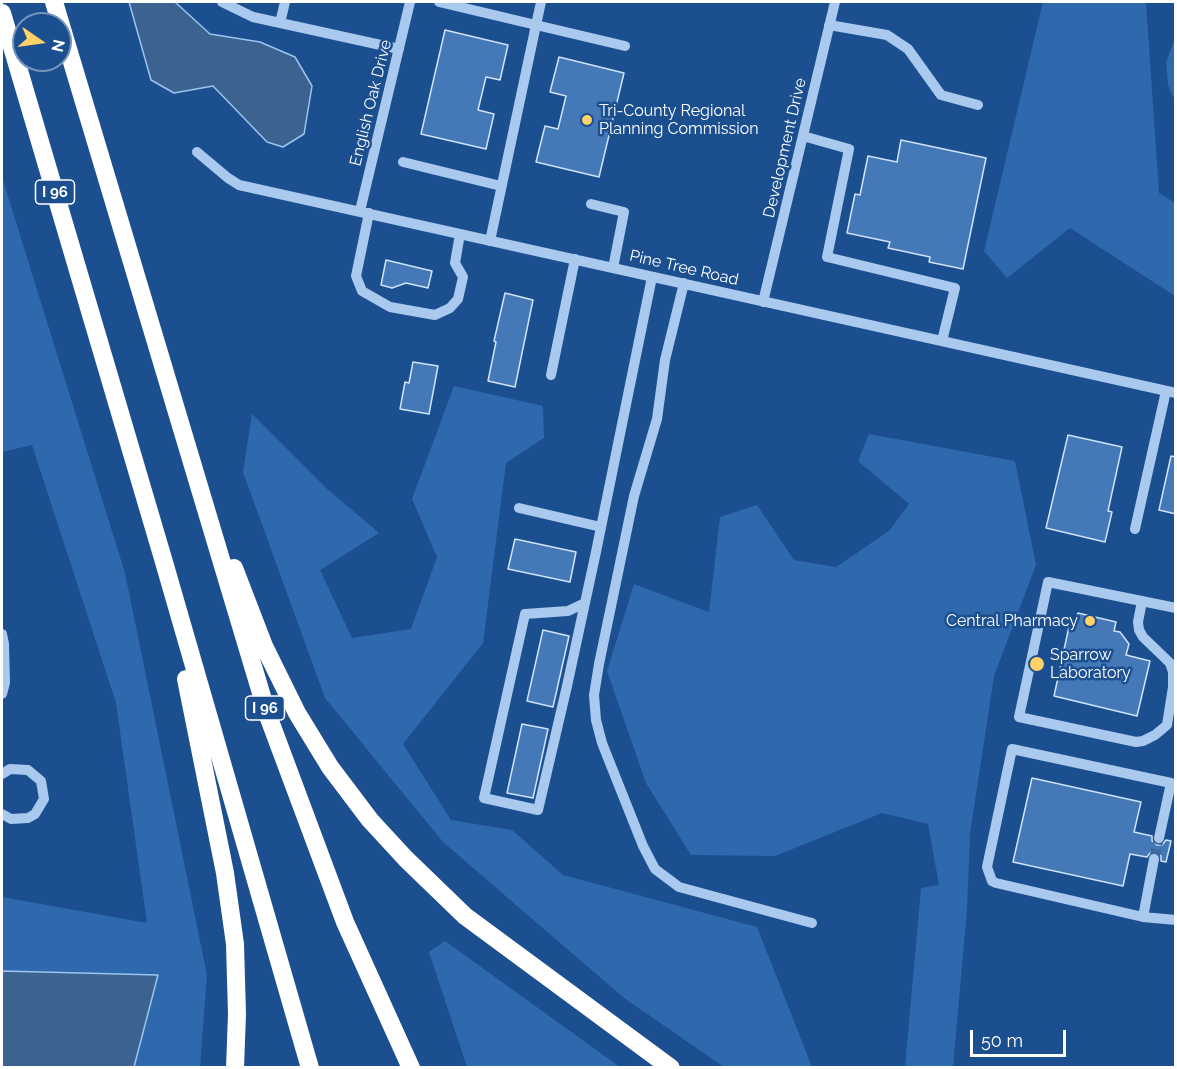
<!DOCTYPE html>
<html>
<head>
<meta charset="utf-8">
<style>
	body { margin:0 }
	#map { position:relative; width:1177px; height:1069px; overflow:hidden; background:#1b4f8f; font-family:Raleway,sans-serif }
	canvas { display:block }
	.frame { position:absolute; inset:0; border:3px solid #fff; pointer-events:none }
	.north { position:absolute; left:12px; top:12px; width:60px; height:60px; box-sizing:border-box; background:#1b4f8f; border:2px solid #7695bc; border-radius:50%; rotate:103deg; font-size:16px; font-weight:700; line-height:24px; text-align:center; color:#fff }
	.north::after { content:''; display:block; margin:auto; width:21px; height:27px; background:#ffd166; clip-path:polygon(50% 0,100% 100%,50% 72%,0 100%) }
	.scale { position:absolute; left:970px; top:1030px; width:96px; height:27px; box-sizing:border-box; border:3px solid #fff; border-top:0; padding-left:8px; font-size:18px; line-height:21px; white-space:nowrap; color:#fff; -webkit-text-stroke:4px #1b4f8f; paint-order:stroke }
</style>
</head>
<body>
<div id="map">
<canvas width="1177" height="1069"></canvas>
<div class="frame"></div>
<div class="north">N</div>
<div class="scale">50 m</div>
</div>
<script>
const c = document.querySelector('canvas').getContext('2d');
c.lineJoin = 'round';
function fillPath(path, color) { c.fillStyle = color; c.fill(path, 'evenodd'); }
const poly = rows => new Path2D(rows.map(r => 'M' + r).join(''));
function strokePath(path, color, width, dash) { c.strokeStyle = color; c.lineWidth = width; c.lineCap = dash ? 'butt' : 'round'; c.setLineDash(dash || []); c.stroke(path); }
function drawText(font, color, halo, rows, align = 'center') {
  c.font = font + ' Raleway,sans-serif'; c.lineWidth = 5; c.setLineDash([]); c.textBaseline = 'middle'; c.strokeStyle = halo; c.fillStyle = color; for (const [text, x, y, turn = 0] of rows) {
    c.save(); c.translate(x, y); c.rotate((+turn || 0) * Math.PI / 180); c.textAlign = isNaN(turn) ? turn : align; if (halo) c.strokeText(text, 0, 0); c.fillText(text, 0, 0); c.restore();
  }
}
fillPath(poly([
	[1043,2,1146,2,1159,193,1175,203,1175,296,1070,228,1007,278,984,251],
	[1175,38,1175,101,1168,85,1166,62],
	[2,177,125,573,207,975,200,1067,134,1067,158,975,2,971,2,897,147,923,116,703,32,445,2,452],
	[454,386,543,406,544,438,506,463,483,643,403,744,451,820,512,830,563,875,757,927,812,1067,724,1067,624,998,443,842,325,698,243,472,252,414,326,488,379,533,320,570,352,638,411,629,437,557,412,499],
	[869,434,1015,461,1036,565,994,676,970,834,967,910,953,1067,905,1067,921,888,939,885,928,824,882,813,775,856,691,855,646,783,607,671,634,584,709,612,720,517,757,505,794,560,836,567,889,531,909,504,858,461],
	[445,941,620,1067,467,1067,429,952]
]), '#2e69ad');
const water = poly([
	[129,2,175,2,210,34,260,42,295,57,312,86,304,134,283,147,267,142,213,86,174,93,151,80,129,2],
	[2,971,158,975,134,1067,2,1067,2,971]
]);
fillPath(water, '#3c6290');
strokePath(water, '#9cc4f0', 1.5);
const building = poly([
	[445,30,508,45,500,80,486,77,478,110,494,114,486,149,421,134,445,30],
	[559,57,624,73,599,177,536,162,545,126,558,129,566,96,550,92,559,57],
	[901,140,986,158,963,269,929,262,930,257,888,248,890,242,847,233,855,194,860,195,868,156,897,162,901,140],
	[386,260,432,271,428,288,406,283,392,288,381,285,386,260],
	[505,293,533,300,515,387,488,381,496,342,494,341,505,293],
	[413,362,438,366,429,414,400,409,405,382,409,383,413,362],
	[1068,435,1122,447,1108,511,1112,512,1105,542,1046,528,1068,435],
	[1171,456,1176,457,1176,514,1159,510,1171,456],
	[515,539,576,552,570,582,508,569,515,539],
	[1078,613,1116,622,1114,631,1120,632,1129,644,1126,655,1150,661,1137,716,1054,696,1070,622,1075,623,1078,613],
	[543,630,569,636,553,707,527,701,543,630],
	[522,724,548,729,533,798,507,793,522,724],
	[1032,778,1141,802,1134,832,1152,836,1152,841,1157,845,1162,845,1166,840,1171,841,1166,862,1161,861,1161,856,1156,852,1151,852,1147,857,1130,854,1123,886,1013,862,1032,778]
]);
fillPath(building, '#4478b7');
strokePath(building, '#cfe3fa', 1.5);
strokePath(poly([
	[1154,859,1159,838]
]), '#3d69a0', 10, [10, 5]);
strokePath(poly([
	[222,2,253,17,399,49],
	[439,2,536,25,490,241],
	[541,2,536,25,625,46],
	[280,23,285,2],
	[829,25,887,35,908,49,941,95,978,105],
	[803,136,849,149,827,257,955,288,942,341],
	[197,152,228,178,239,185,1176,393],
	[403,162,501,186],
	[591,204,624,212,613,268],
	[360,211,410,2],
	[369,213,356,276,362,291,390,307,435,315,450,308,458,299,463,277,455,263,460,234],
	[684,283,665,360,657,419,634,496,599,664,594,695,596,720,602,743,643,846,655,869,679,887,812,923],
	[763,302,835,2],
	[551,375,575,259],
	[519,508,601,527],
	[1135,529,1166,391],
	[1142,601,1138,622,1139,630,1143,637,1170,663,1173,672,1173,687,1167,725,1155,735,1143,741,1136,742,1019,717,1048,582,1176,608],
	[585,603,568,611,525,614,484,798,538,810,567,686,596,552,652,277],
	[2,634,4,644,5,683,2,694],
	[2,774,10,769,28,770,41,781,44,799,35,814,28,818,11,819,2,814],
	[1159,838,1171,783,1012,749,987,867,992,881,996,883,1143,917,1176,920],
	[1143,917,1154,859]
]), '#a9c9ee', 10);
strokePath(poly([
	[54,2,267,713,345,922,411,1068],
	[2,13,164,562,310,1068],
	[234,568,264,646,297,713,330,767,370,820,406,859,465,916,671,1068],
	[186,679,225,873,235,944,237,1014,235,1068]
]), '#fff', 18);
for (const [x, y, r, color] of [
	[587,120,6,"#ffd166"],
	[1090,621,6,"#ffd166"],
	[1037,664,8,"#ffd166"]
]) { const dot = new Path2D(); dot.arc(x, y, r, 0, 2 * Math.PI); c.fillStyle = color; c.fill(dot); strokePath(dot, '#1b4f8f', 2); }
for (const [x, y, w] of [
	[55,192,39],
	[265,708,39]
]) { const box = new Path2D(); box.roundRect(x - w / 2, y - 12, w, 24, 4.5); c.fillStyle = '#1b4f8f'; c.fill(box); strokePath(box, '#fff', 1.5); }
drawText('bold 15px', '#fff', null, [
	["I 96",55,192],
	["I 96",265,708]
]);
drawText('16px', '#fff', '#1b4f8f', [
	["English Oak Drive",371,103,-76],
	["Development Drive",785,148,-77],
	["Pine Tree Road",684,268,13]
]);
drawText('16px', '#fff', '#1b4f8f', [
	["Tri-County Regional",599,111],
	["Planning Commission",599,129],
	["Central Pharmacy",1078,621,"right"],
	["Sparrow",1050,655],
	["Laboratory",1050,673]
], 'left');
</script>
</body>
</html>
